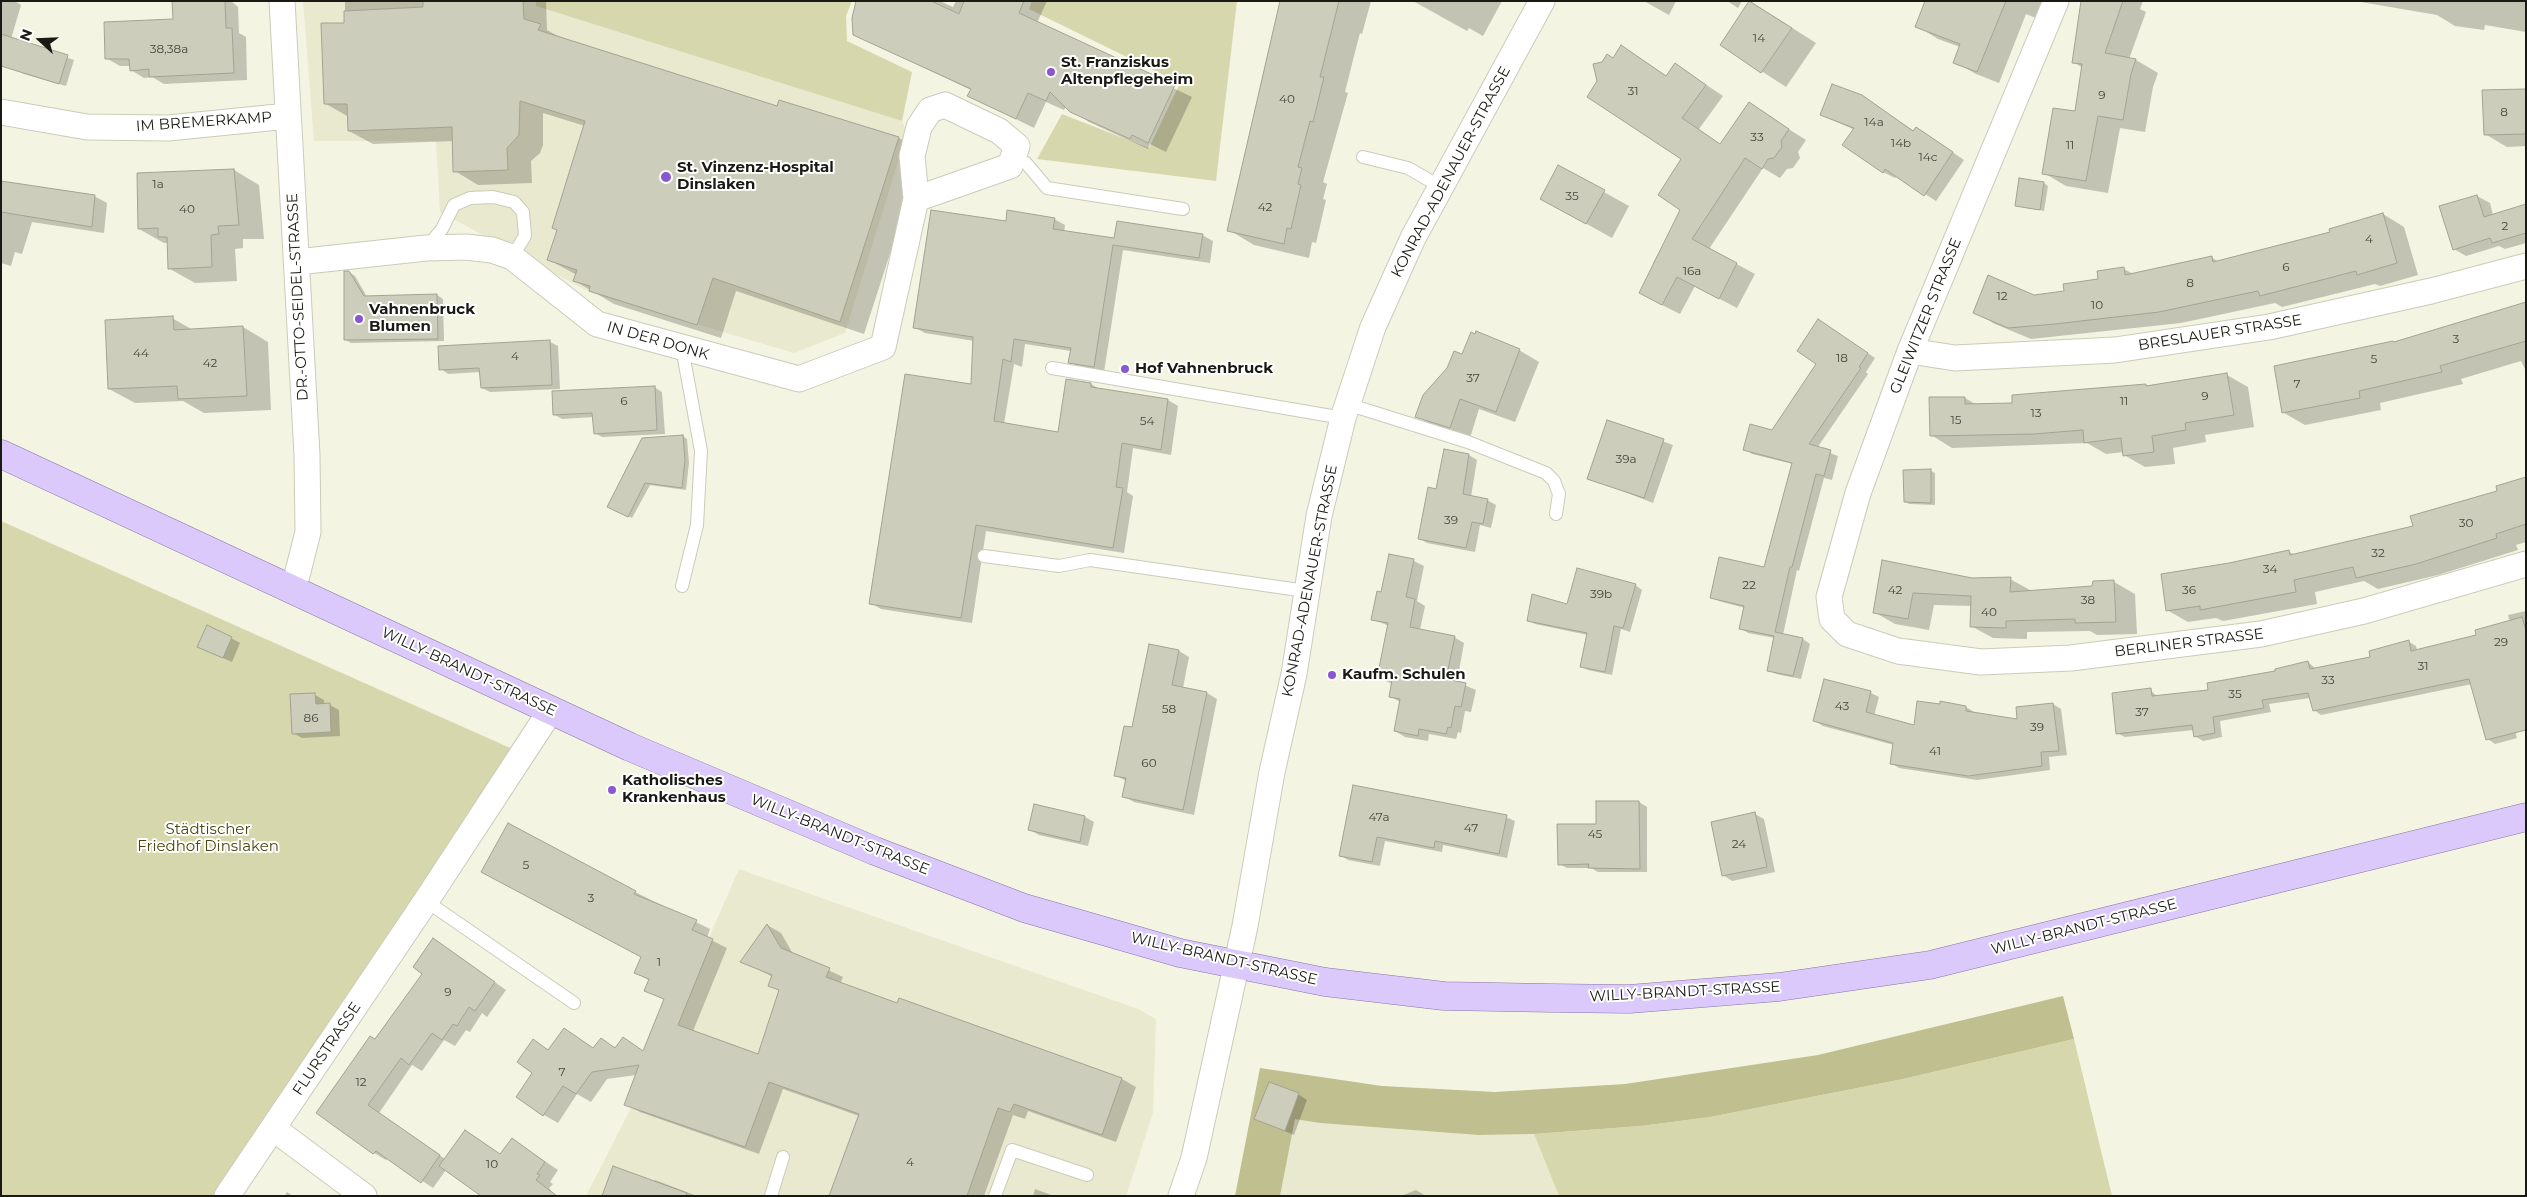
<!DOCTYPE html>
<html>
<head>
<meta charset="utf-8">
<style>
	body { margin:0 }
	#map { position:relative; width:2527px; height:1197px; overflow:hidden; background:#f4f4e2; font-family:Montserrat,sans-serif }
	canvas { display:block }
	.frame { position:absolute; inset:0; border:2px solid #1a1a14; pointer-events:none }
	.north { position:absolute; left:15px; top:15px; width:50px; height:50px; -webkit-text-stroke:4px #fff; paint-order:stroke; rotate:290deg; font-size:14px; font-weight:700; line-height:20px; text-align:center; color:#1a1a14 }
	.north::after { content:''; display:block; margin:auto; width:18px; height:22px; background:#1a1a14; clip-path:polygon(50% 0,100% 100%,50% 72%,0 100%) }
</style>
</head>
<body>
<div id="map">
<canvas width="2527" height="1197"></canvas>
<div class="frame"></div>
<div class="north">N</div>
</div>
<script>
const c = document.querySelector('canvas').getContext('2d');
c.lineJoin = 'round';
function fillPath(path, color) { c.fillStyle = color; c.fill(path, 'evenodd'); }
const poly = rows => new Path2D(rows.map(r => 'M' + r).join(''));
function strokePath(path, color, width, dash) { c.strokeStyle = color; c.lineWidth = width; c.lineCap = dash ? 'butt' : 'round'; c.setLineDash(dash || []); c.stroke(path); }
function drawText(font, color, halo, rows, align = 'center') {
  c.font = font + ' Montserrat,sans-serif'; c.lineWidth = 4; c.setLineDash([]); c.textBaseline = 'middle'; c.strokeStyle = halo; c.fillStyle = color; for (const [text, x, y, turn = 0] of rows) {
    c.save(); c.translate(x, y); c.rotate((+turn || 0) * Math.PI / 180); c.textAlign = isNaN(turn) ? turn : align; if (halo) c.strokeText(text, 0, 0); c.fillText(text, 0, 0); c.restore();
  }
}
fillPath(poly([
	[303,1,536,1,537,6,902,121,907,133,845,333,794,353,591,293,440,212,436,141,314,141],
	[739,869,1138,1009,1156,1019,1153,1113,1126,1196,586,1196,654,1063],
	[1295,1118,1320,1123,1478,1135,1534,1134,1559,1196,1280,1196]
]), '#e9e9cf');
fillPath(poly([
	[536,1,852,1,846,16,847,41,912,72,902,121,536,6],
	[1032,1,1237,1,1216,181,1037,159,1062,114,1149,148,1180,83,1029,9],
	[1,521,517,751,215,1196,1,1196],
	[2074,1039,2112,1196,1559,1196,1534,1134,1641,1126,1710,1117,1903,1079]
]), '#d7d7ad');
fillPath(poly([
	[2063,996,2074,1039,1903,1079,1710,1117,1641,1126,1534,1134,1478,1135,1320,1123,1295,1119,1280,1196,1235,1196,1260,1068,1382,1086,1495,1092,1625,1084,1818,1055]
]), '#c0bf8f');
fillPath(poly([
	[1,1,15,1,21,5,11,39,74,60,66,86,24,74,1,62],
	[174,1,231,1,238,7,239,33,246,37,247,80,164,84,152,77,144,78,131,70,131,66,120,66,106,58,174,20],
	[345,1,546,1,547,30,563,39,778,107,780,101,899,138,923,152,864,334,736,291,721,338,614,304,575,281,577,275,549,260,558,231,553,228,585,126,543,113,543,145,540,153,531,161,532,183,478,185,455,171,454,141,373,144,349,131,349,117,326,104,345,24],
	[859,1,940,1,953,7,956,1,1047,1,1037,23,1192,97,1166,152,1150,144,1148,149,1089,122,1066,107,1064,110,1046,102,1034,128,969,96,971,90,854,34],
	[1281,1,1371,1,1362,34,1360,33,1354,56,1345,92,1348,93,1323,182,1327,184,1323,199,1326,200,1316,243,1312,242,1309,258,1254,245,1229,230],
	[1413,1,1502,1,1483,36,1469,28,1467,31],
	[1644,1,1676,1,1669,15],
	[1727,1,1742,1,1738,8],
	[1750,1,1816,43,1786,87,1721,45],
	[2004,1,2053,1,2045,22,2026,14,1999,83,1976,74,1955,62,1960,47,1938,39,1917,26],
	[2092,1,2143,1,2140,9,2146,12,2129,59,2136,60,2158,73,2153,87,2145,132,2120,128,2108,193,2066,186,2044,173,2076,113,2083,68,2073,62],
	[2355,1,2526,1,2526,32,2485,25,2484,30,2455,26,2437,15],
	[1622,47,1667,76,1675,64,1723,96,1699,129,1721,145,1749,104,1806,140,1798,152,1800,158,1793,168,1787,169,1780,178,1763,168,1709,249,1755,274,1737,308,1695,286,1680,314,1658,303,1653,263,1682,210,1682,159,1613,59],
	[2526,90,2526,146,2507,147,2485,134],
	[1874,104,1914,131,1929,136,1964,160,1936,201,1897,176,1895,178,1883,172,1855,130,1821,115],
	[1559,167,1629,206,1612,238,1567,213],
	[234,170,259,185,264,239,243,239,243,248,235,249,237,281,195,283,170,269,168,243,164,243,139,229],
	[1,182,94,196,107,203,104,233,32,222,22,254,15,252,11,266,1,263],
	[2044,183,2048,186,2044,211,2016,205],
	[2477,196,2490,203,2493,215,2526,205,2526,243,2505,249,2499,246,2466,256,2454,249],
	[2383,214,2404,227,2418,275,2380,286,2375,284,2282,307,2275,303,2181,323,2031,339,1995,324,1974,312,2034,296,2066,292,2100,280,2124,269,2133,274,2211,257,2219,262,2331,233],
	[1054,219,1065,225,1064,232,1115,240,1202,235,1213,241,1210,263,1123,250,1104,372,1080,368,1070,362,1071,351,1025,344,1022,367,1014,364,1004,424,1059,433,1091,384,1099,389,1168,400,1178,406,1171,455,1133,448,1127,492,1133,496,1124,553,986,531,972,623,881,609,871,603,972,386,974,341,925,333,914,327,1007,223],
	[349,272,355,276,367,297,437,295,443,299,444,341,351,343,346,340],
	[2526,303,2526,371,2521,361,2461,379,2463,384,2380,403,2381,410,2305,425,2284,413,2396,343],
	[172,318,193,330,243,327,268,342,271,410,204,413,183,401,135,403,109,389],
	[1826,325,1875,358,1866,372,1868,374,1817,448,1838,456,1832,480,1824,478,1799,571,1797,570,1783,635,1803,639,1810,644,1801,679,1776,674,1769,670,1775,638,1748,633,1741,628,1745,608,1719,601,1711,597,1765,568,1793,464,1752,454,1745,449,1773,432,1818,363],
	[550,342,558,346,560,389,490,392,482,388,481,372,448,374,441,369],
	[1519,350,1539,362,1515,422,1479,409,1470,438,1436,428,1417,416,1462,356],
	[2227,375,2248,387,2254,427,2205,435,2206,442,2173,448,2175,464,2145,467,2124,455,2124,452,2106,454,2087,443,1952,448,1931,435,1965,398,1977,405,2014,404],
	[654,387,662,392,665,434,602,437,595,433,594,417,562,419,555,415],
	[1608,421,1673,445,1653,503,1589,478],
	[683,436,687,439,689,463,686,490,650,485,632,518,608,506],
	[1445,451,1469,455,1477,460,1471,497,1487,500,1496,505,1491,528,1480,525,1475,552,1427,543,1419,538,1437,490],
	[1931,471,1935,473,1935,505,1909,504,1905,501],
	[2526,477,2526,542,2516,545,2518,550,2438,575,2378,589,2364,581,2315,592,2317,604,2223,621,2216,618,2188,622,2167,610,2229,564,2288,551,2295,555,2414,527,2499,492],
	[1414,561,1424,566,1417,601,1425,606,1420,630,1454,637,1464,643,1457,682,1476,690,1471,712,1465,711,1461,733,1458,732,1456,739,1429,734,1428,741,1405,737,1395,731,1400,702,1390,696,1392,684,1378,677,1389,626,1372,619,1382,593],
	[1883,562,1971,579,2010,579,2032,591,2094,587,2094,582,2114,582,2135,594,2137,634,2097,635,2090,631,2027,632,2027,639,1993,638,1971,626,1972,606,1934,605,1929,630,1895,624,1874,612],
	[1635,585,1642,590,1630,632,1621,629,1612,675,1588,670,1581,666,1588,635,1535,624,1528,620,1568,605],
	[2526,611,2526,665,2499,673,2517,738,2495,744,2488,739,2472,684,2321,715,2314,710,2310,698,2269,704,2271,712,2220,721,2222,737,2203,741,2195,736,2194,730,2125,737,2117,733,2150,690,2158,697,2210,691,2308,662,2316,669,2372,658,2409,642,2416,646,2417,650,2478,636,2510,622,2508,615],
	[231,638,240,643,232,662,198,647],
	[1150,645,1179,651,1189,657,1183,688,1207,693,1217,699,1194,815,1134,802,1123,796,1126,781,1115,775,1133,729],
	[1825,680,1871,693,1879,697,1874,716,1915,727,1966,707,1974,712,1974,714,2019,720,2053,704,2061,709,2067,755,2049,757,2050,770,1977,780,1899,768,1891,763,1894,745,1823,726,1815,721],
	[315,695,324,700,324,705,330,705,339,710,340,736,302,738,293,733],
	[1354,786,1506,817,1515,821,1507,858,1443,845,1442,852,1385,841,1380,866,1348,860,1340,855],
	[1639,802,1647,807,1647,872,1598,872,1591,868,1567,868,1559,864,1598,825],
	[1035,806,1085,817,1094,822,1088,846,1039,835,1030,830],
	[1755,814,1764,819,1775,872,1732,881,1723,875],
	[497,880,635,892,710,929,707,938,727,948,693,1031,759,1055,780,991,770,985,773,977,742,961,767,925,781,933,793,954,843,977,840,984,1122,1079,1136,1087,1116,1142,1028,1111,1025,1119,1013,1115,984,1196,831,1196,859,1116,783,1089,759,1154,640,1112,626,1104,636,1075,607,1079,591,1102,577,1094,558,1123,544,1115,534,1073,533,1041,550,1051,564,1030,594,1049,601,1039,617,1049,623,1039,644,1052,665,1000,646,990,650,981,636,973,642,957],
	[445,947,506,990,487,1017,482,1013,470,1032,466,1030,455,1046,444,1040,422,1071,412,1065,379,1113,445,1159,465,1131,501,1155,512,1139,558,1170,550,1182,553,1184,549,1188,551,1190,550,1196,446,1170,433,1188,388,1158,386,1160,374,1153,318,1113],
	[1298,1094,1307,1100,1294,1135,1256,1119],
	[655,1180,697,1196,603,1196,654,1182],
	[1035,1189,1054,1196,1033,1196],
	[1416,1190,1426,1196,1401,1196],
	[287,1192,293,1196,285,1196]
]), '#0003');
const building = poly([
	[172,1,225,1,226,28,232,28,234,73,149,77,149,69,130,71,129,59,105,59,104,22,173,19,172,1],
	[423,1,523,1,524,19,541,24,538,30,777,106,779,100,899,137,840,322,713,278,697,325,589,291,590,286,573,281,577,270,547,260,557,230,552,228,585,121,520,101,519,135,507,148,508,170,453,172,452,127,348,131,347,104,324,104,321,23,344,23,344,11,423,7,423,1],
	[856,1,931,1,959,14,964,1,1024,1,1019,13,1175,85,1148,143,1132,135,1130,139,1070,112,1050,92,1046,101,1028,93,1016,119,967,96,971,89,853,35,852,18,856,1],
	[1280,1,1339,1,1320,77,1324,77,1313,122,1310,121,1298,167,1302,168,1298,184,1301,185,1291,229,1287,228,1284,244,1227,231,1280,1],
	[1749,1,1792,28,1761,73,1720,45,1749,1],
	[1925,1,2006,1,1977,72,1953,63,1960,44,1915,27,1925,1],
	[2081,1,2123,1,2105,53,2136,59,2131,74,2123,120,2098,116,2086,181,2042,174,2053,108,2075,111,2082,64,2072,63,2081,1],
	[1,34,68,55,59,84,1,66,1,34],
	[1621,45,1666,76,1675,63,1706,85,1682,118,1720,144,1749,102,1789,129,1781,141,1782,147,1774,158,1768,159,1762,169,1745,158,1692,239,1737,263,1719,299,1677,277,1662,305,1639,293,1680,210,1658,195,1681,159,1587,97,1597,81,1593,64,1602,62,1607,54,1613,58,1621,45],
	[1832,84,1862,95,1913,131,1916,127,1953,152,1924,196,1885,169,1883,173,1842,145,1854,128,1820,115,1832,84],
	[2526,89,2526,134,2484,135,2482,90,2526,89],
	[1558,165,1605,190,1586,224,1540,199,1558,165],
	[234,169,239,225,218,226,219,234,211,235,212,267,168,269,167,237,158,237,158,228,138,229,137,173,234,169],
	[2019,178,2044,182,2040,210,2015,206,2019,178],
	[1,181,95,195,92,227,1,212,1,181],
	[2477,195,2484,217,2526,204,2526,233,2492,243,2490,238,2453,250,2439,206,2477,195],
	[931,210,1006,221,1007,210,1055,218,1053,229,1114,238,1117,221,1203,234,1199,258,1113,245,1094,367,1068,363,1071,348,1014,339,1011,362,1003,359,994,421,1058,432,1066,379,1091,383,1091,387,1168,399,1161,450,1122,443,1116,487,1123,488,1113,548,976,525,961,618,869,604,905,374,971,384,973,337,913,328,931,210],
	[2383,213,2397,263,2357,275,2356,271,2260,296,2258,291,2159,312,2055,324,2008,328,1973,313,1988,275,2034,295,2064,291,2063,284,2098,279,2097,271,2124,267,2125,275,2212,256,2213,262,2330,232,2329,229,2383,213],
	[344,271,349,271,364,296,437,294,438,339,344,340,344,271],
	[2526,302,2526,341,2440,366,2442,372,2359,391,2360,398,2282,413,2274,366,2393,341,2394,342,2526,302],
	[173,316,174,330,243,326,247,396,178,399,177,386,108,389,105,320,173,316],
	[1818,319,1868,353,1859,367,1861,368,1809,444,1831,450,1824,476,1816,474,1792,567,1790,567,1775,632,1803,638,1793,676,1767,671,1774,636,1739,629,1744,606,1710,598,1719,557,1764,567,1792,463,1743,450,1750,424,1772,430,1816,364,1797,351,1818,319],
	[1476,331,1520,349,1496,412,1460,399,1450,428,1415,417,1423,395,1447,368,1454,351,1462,354,1471,332,1475,334,1476,331],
	[550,340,552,385,481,388,479,368,439,370,438,346,550,340],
	[2227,373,2234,415,2185,423,2186,430,2152,436,2154,452,2123,456,2121,438,2084,443,2083,430,2034,434,1930,436,1929,397,1965,397,1965,404,2012,403,2012,395,2146,384,2146,386,2227,373],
	[655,386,657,430,594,434,592,413,553,415,552,391,655,386],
	[1607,420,1664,439,1644,498,1587,479,1607,420],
	[683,435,685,460,682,488,645,483,628,517,607,507,642,438,683,435],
	[1444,449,1469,454,1463,494,1488,499,1483,524,1472,522,1466,548,1418,539,1428,487,1436,489,1444,449],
	[1931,469,1931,503,1904,502,1903,470,1931,469],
	[2526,477,2526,524,2496,534,2497,538,2416,564,2356,578,2353,567,2294,580,2296,592,2200,610,2200,606,2166,611,2161,574,2229,563,2289,550,2290,555,2413,526,2410,516,2497,491,2496,486,2526,477],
	[1389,554,1414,559,1406,597,1415,599,1410,627,1455,636,1446,679,1466,683,1461,707,1455,706,1451,728,1448,727,1446,734,1419,729,1418,736,1394,731,1400,699,1389,697,1392,680,1377,678,1388,623,1371,620,1377,591,1381,592,1389,554],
	[1882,560,1972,578,2011,577,2010,592,2092,586,2093,581,2114,580,2116,622,2075,623,2075,619,2006,621,2006,628,1970,627,1971,596,1913,593,1908,619,1873,613,1882,560],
	[1577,568,1636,584,1623,628,1614,626,1605,672,1580,667,1587,633,1527,621,1532,594,1567,604,1577,568],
	[2522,617,2526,631,2526,730,2486,740,2469,679,2313,711,2308,693,2262,700,2264,708,2213,717,2215,733,2194,737,2192,725,2116,734,2112,693,2151,688,2152,696,2208,690,2207,683,2275,671,2275,669,2308,661,2310,669,2370,657,2369,651,2409,640,2411,651,2476,635,2475,630,2522,617],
	[207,625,232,637,223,658,197,647,207,625],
	[1149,644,1179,650,1172,685,1207,692,1183,810,1122,797,1126,778,1114,776,1124,726,1132,727,1149,644],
	[1824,679,1871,691,1866,712,1914,725,1917,701,1940,704,1940,701,1966,706,1966,711,2017,719,2016,707,2053,703,2059,751,2041,752,2042,766,1968,776,1890,764,1893,743,1813,721,1824,679],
	[315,693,316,704,330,703,331,732,292,734,290,694,315,693],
	[1353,785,1507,815,1499,854,1435,841,1434,848,1377,837,1372,862,1339,856,1353,785],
	[1596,801,1639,801,1640,869,1588,868,1589,864,1558,865,1557,824,1596,824,1596,801],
	[1034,804,1085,816,1080,842,1028,830,1034,804],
	[1755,812,1767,867,1722,876,1711,822,1755,812],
	[508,823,636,891,634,894,697,920,692,930,713,939,678,1025,758,1054,779,990,768,986,772,975,740,962,767,924,781,948,830,968,826,977,897,1003,899,998,1122,1078,1102,1135,1014,1104,1010,1112,998,1108,967,1196,829,1196,859,1114,769,1082,745,1147,624,1105,639,1065,592,1072,576,1094,563,1086,543,1116,516,1097,532,1073,517,1062,533,1039,548,1050,564,1028,593,1048,601,1038,615,1048,623,1037,643,1051,664,999,644,991,649,979,634,973,641,957,481,872,508,823],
	[433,938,495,982,475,1011,469,1007,457,1026,453,1024,442,1040,432,1033,409,1065,401,1058,368,1105,440,1155,421,1183,376,1151,373,1154,316,1113,370,1036,375,1039,422,974,413,967,433,938],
	[1269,1082,1299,1093,1285,1131,1254,1119,1269,1082],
	[465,1130,500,1154,512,1138,545,1162,537,1174,540,1175,536,1180,557,1196,481,1196,439,1166,465,1130],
	[613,1166,687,1193,686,1196,602,1196,613,1166]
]);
fillPath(building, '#cdcdbc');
strokePath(building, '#a2a392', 1);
const service = poly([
	[1363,157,1408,168,1441,187],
	[1013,159,1026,163,1047,188,1183,209],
	[426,248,442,229,454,205,470,198,493,197,514,202,523,212,525,236,512,257],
	[1052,368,1343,418],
	[1347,404,1468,442,1546,473,1554,481,1559,494,1556,514],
	[984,556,1059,566,1090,560,1306,591],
	[682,586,697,525,701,451,682,348],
	[426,901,574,1003],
	[771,1196,783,1157],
	[995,1196,1012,1150,1087,1175]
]);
const minor = poly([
	[282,1,307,455,308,532,293,591],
	[2056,1,1910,351,1858,493,1829,597,1832,619,1847,634,1898,651,1981,662,2071,658,2261,634,2364,611,2526,564],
	[1,112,87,127,168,128,288,116],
	[297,262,426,248,466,247,492,250,512,257,597,324,799,379,883,347,916,199,912,156,919,127,930,110,945,105,999,131,1017,146,1010,166,916,199],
	[1910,351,1955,358,2115,350,2269,327,2431,291,2526,266],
	[274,1129,364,1196],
	[227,1196,426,901,551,710],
	[1181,1196,1194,1158,1245,926,1272,772,1294,674,1319,516,1343,418,1373,327,1413,238,1542,1]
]);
const primary = poly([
	[1,454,630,747,875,851,1024,908,1180,953,1325,982,1444,996,1551,998,1629,999,1779,987,1930,965,2526,817]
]);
strokePath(service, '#cbcbba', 14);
strokePath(minor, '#cbcbba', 27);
strokePath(primary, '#8874a8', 29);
strokePath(service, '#fff', 12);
strokePath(minor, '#fff', 25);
strokePath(primary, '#dbc9fb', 28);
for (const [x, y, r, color] of [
	[1051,72,5,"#8a57cf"],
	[666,177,6,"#8a57cf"],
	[359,319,5,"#8a57cf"],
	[1125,369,5,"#8a57cf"],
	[1332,675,5,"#8a57cf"],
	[612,790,5,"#8a57cf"]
]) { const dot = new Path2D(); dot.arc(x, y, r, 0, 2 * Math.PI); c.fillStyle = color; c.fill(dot); strokePath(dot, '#fff', 2); }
drawText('12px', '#47473e', null, [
	["14",1759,38],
	["38,38a",169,49],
	["31",1633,91],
	["9",2102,95],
	["40",1287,99],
	["8",2504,112],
	["14a",1874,122],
	["33",1757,137],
	["14b",1901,143],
	["11",2070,145],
	["14c",1928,157],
	["1a",158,184],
	["35",1572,196],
	["42",1265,207],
	["40",187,209],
	["2",2505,226],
	["4",2369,239],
	["6",2286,267],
	["16a",1692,271],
	["8",2190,283],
	["12",2002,296],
	["10",2097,305],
	["3",2456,339],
	["44",141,353],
	["4",515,356],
	["18",1842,358],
	["5",2374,359],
	["42",210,363],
	["37",1473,378],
	["7",2297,384],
	["9",2205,396],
	["6",624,401],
	["11",2124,401],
	["13",2036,413],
	["15",1956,420],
	["54",1147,421],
	["39a",1626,459],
	["39",1451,520],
	["30",2466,523],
	["32",2378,553],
	["34",2270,569],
	["22",1749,585],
	["42",1895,590],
	["36",2189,590],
	["39b",1601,594],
	["38",2088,600],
	["40",1989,612],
	["29",2501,642],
	["31",2423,666],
	["33",2328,680],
	["35",2235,694],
	["43",1842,706],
	["58",1169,709],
	["37",2142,712],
	["86",311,718],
	["39",2037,727],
	["41",1935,751],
	["60",1149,763],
	["47a",1379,817],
	["47",1471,828],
	["45",1595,834],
	["24",1739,844],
	["5",526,865],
	["3",591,898],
	["1",659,962],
	["9",448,992],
	["7",562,1072],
	["12",361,1082],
	["4",910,1162],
	["10",492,1164]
]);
drawText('bold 15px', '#1a1a14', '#fff', [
	["St. Franziskus",1061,63],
	["Altenpflegeheim",1061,80],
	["St. Vinzenz-Hospital",677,168],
	["Dinslaken",677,185],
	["Vahnenbruck",369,310],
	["Blumen",369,327],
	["Hof Vahnenbruck",1135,369],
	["Kaufm. Schulen",1342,675],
	["Katholisches",622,781],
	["Krankenhaus",622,798]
], 'left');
drawText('15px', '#1a1a14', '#fff', [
	["IM BREMERKAMP",204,122,-4],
	["KONRAD-ADENAUER-STRASSE",1451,172,-62],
	["DR.-OTTO-SEIDEL-STRASSE",298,297,-93],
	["GLEIWITZER STRASSE",1926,316,-68],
	["BRESLAUER STRASSE",2220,333,-9],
	["IN DER DONK",658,341,16],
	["KONRAD-ADENAUER-STRASSE",1310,581,-79],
	["BERLINER STRASSE",2189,643,-7],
	["WILLY-BRANDT-STRASSE",469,672,25],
	["WILLY-BRANDT-STRASSE",840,835,22],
	["WILLY-BRANDT-STRASSE",2084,927,-14],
	["WILLY-BRANDT-STRASSE",1224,959,13],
	["WILLY-BRANDT-STRASSE",1685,992,-3],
	["FLURSTRASSE",327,1049,-56]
]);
drawText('15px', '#49470d', '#fff', [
	["Städtischer",208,830],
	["Friedhof Dinslaken",208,847]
]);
</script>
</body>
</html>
